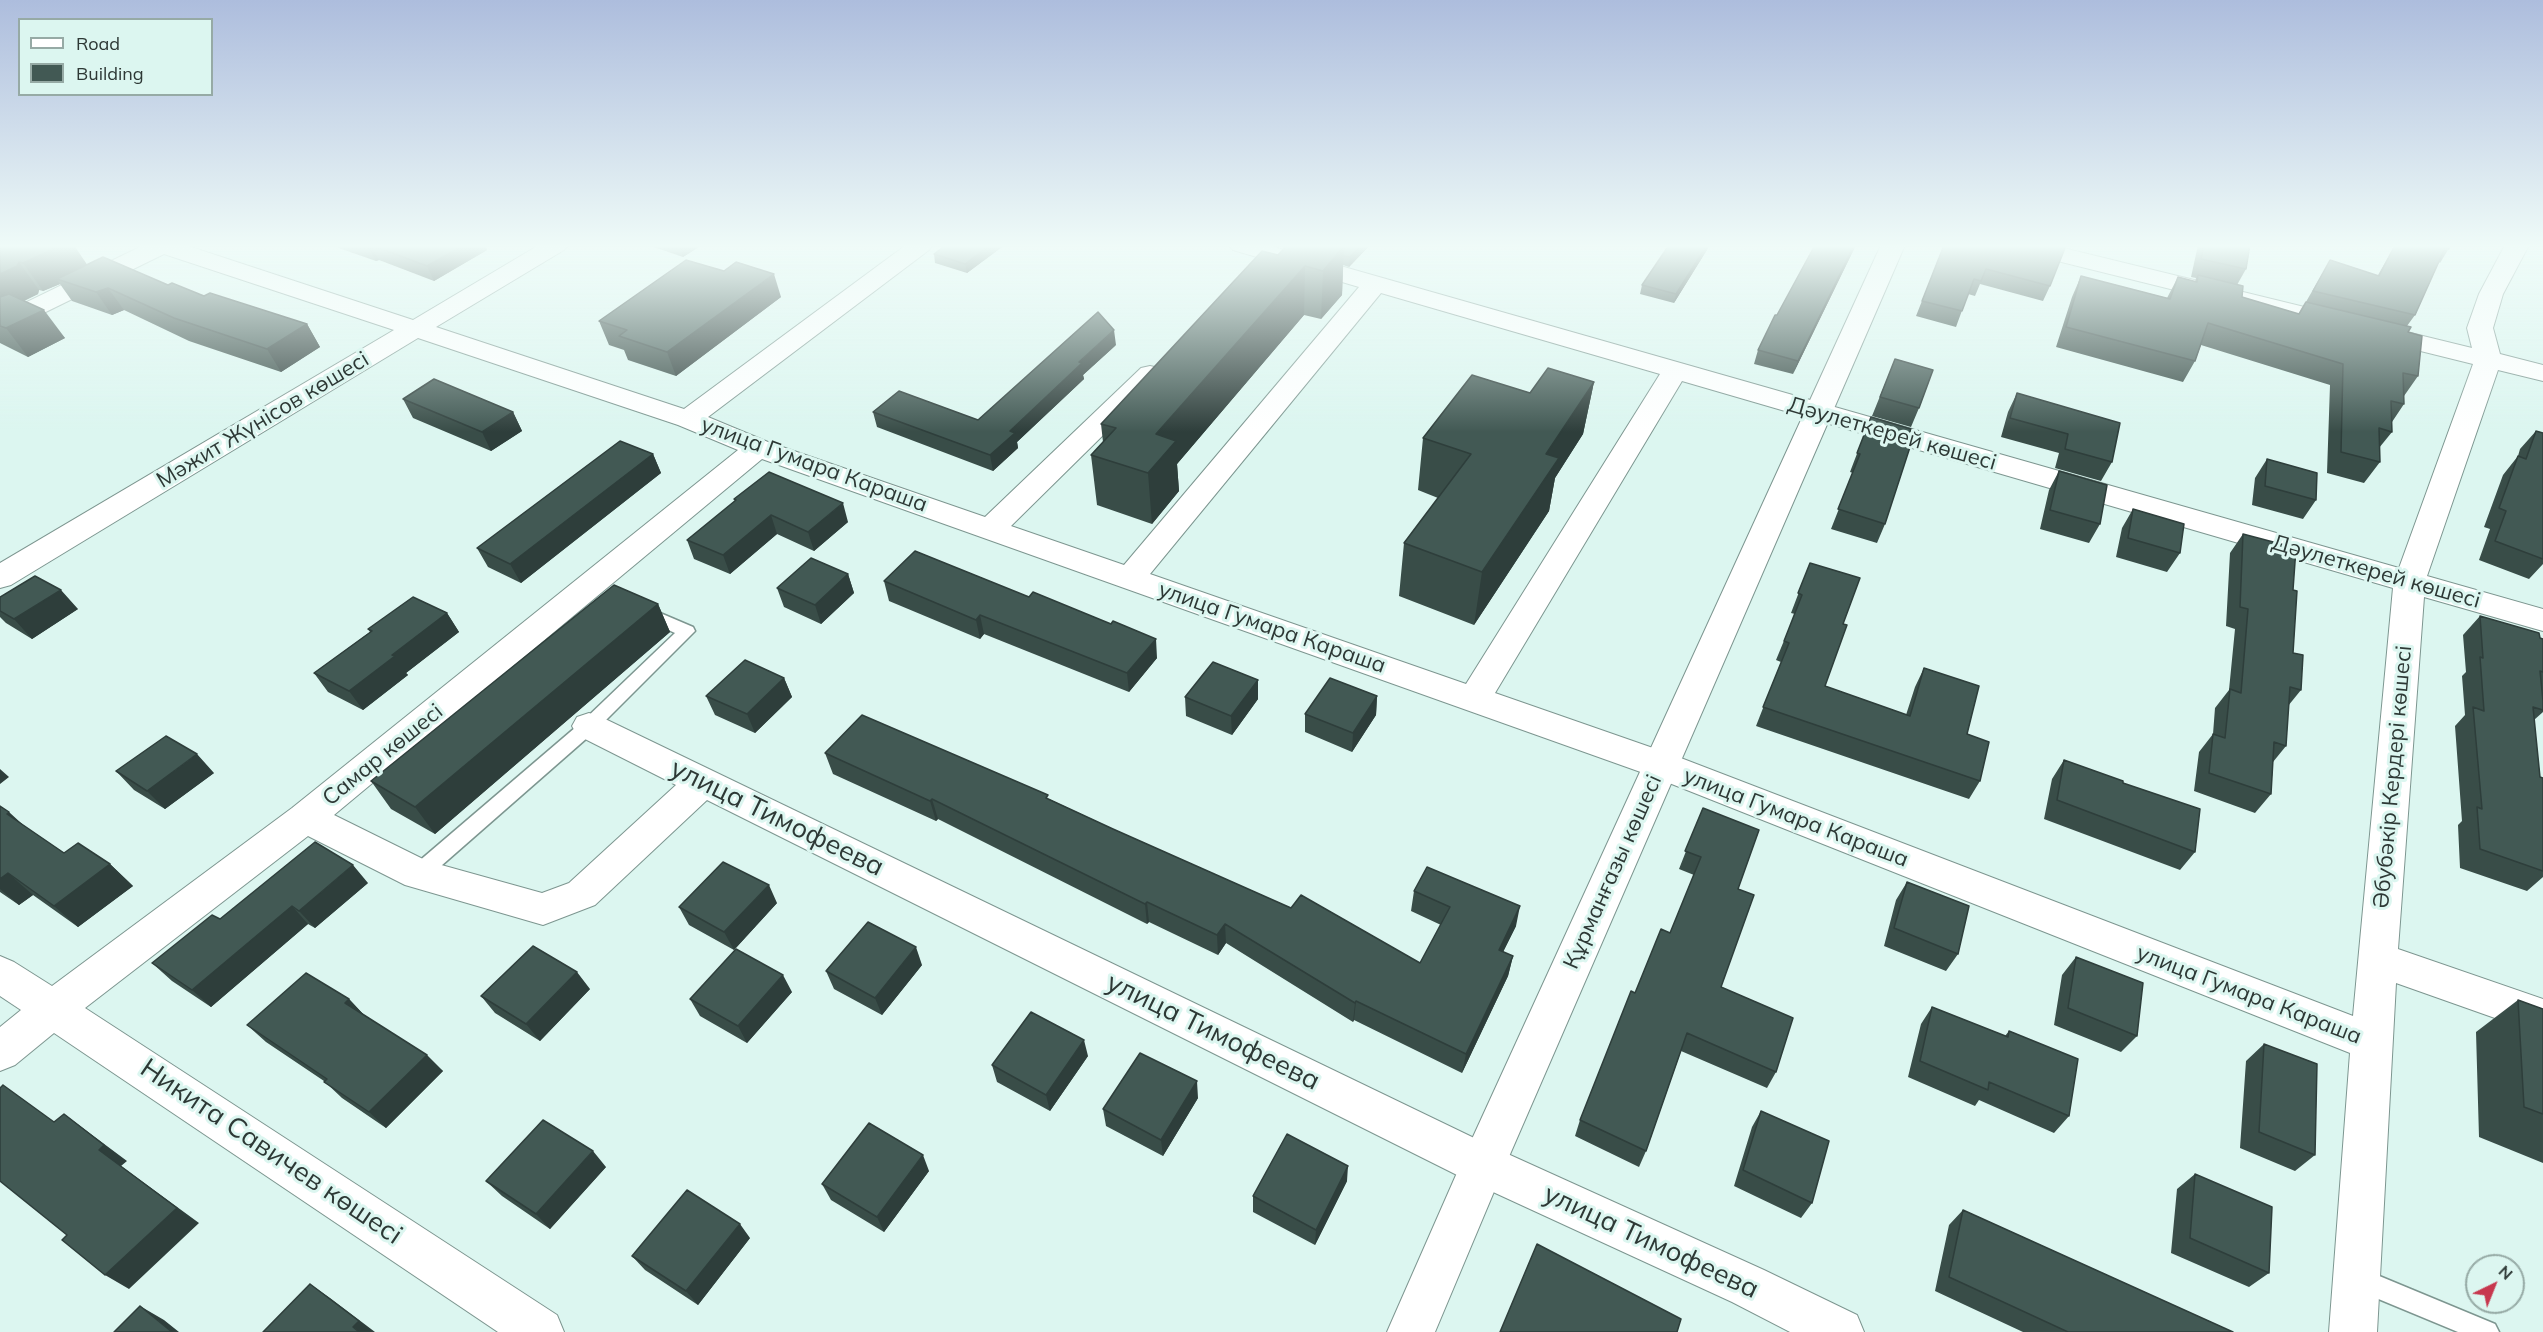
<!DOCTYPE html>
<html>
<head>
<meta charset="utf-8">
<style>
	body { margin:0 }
	#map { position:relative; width:2543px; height:1332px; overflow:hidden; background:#dcf6f0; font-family:Mulish,sans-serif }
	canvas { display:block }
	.legend { position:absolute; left:18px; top:18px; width:195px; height:78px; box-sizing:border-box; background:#dcf6f0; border:2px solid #96aaa5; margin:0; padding:8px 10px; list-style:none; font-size:18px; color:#2d3835 }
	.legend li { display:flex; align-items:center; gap:12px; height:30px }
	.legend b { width:30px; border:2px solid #96aaa5 }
	.north { position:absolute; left:2465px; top:1254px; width:60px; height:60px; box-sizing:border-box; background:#dcf6f0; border:2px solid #96aaa5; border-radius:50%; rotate:43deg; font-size:16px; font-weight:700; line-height:24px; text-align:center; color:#2d3835 }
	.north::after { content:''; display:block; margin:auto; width:21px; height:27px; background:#c7374e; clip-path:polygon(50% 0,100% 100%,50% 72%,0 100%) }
</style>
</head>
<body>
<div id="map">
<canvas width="2543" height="1332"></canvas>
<ul class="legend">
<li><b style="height:8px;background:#fff"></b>Road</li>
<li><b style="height:16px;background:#425954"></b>Building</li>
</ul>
<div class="north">N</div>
</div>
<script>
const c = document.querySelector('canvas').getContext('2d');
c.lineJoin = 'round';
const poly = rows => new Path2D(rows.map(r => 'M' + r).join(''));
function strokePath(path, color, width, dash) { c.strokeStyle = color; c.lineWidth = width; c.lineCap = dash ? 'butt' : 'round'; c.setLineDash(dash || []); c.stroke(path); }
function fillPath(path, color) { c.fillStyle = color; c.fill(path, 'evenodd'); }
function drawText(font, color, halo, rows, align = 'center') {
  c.font = font + ' Mulish,sans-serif'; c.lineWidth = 6; c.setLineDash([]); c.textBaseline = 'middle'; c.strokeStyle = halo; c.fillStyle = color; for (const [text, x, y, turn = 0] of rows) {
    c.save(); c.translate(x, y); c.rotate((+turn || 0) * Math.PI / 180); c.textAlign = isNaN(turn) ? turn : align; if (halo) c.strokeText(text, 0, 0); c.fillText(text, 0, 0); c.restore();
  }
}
const lane = poly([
	[646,607,693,627,695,631,595,731,425,880,418,882,411,880,409,874,411,868,583,721,675,633,640,617,638,613,640,609,646,607],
	[2360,1268,2495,1324,2499,1332,2458,1332,2352,1288,2348,1280,2352,1272,2360,1268]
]);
const street = poly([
	[144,245,185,245,413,320,539,245,568,245,564,250,436,327,684,409,906,245,933,245,929,250,708,417,768,442,985,517,1141,368,1150,366,1159,368,1163,374,1159,380,1011,526,1124,565,1359,287,1233,250,1229,245,1267,245,2399,568,2473,364,2013,250,2009,245,2051,245,2472,348,2467,328,2479,294,2505,245,2529,245,2503,294,2493,328,2500,354,2543,365,2543,381,2498,370,2427,576,2543,609,2543,631,2424,597,2398,949,2543,999,2543,1035,2396,983,2377,1332,2329,1332,2350,1053,1649,775,762,459,334,815,427,861,542,893,569,883,676,785,577,735,572,726,577,717,589,713,601,717,1499,1150,1764,1270,1857,1315,1864,1332,1790,1332,1732,1302,1467,1180,707,800,595,905,543,925,405,885,308,836,85,1008,557,1315,564,1332,498,1332,54,1033,15,1065,0,1071,0,1027,21,1010,0,996,0,956,14,962,52,986,292,808,738,450,678,425,418,338,11,585,0,588,0,563,394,330,164,254,9,330,0,333,0,315,144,245],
	[1381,293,1660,374,1466,684,1150,574,1381,293],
	[1682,381,2393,588,2353,1016,1673,755,1495,693,1682,381]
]);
const secondary = poly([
	[1881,245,1905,245,1501,1175,1435,1332,1387,1332,1467,1150,1881,245]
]);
strokePath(lane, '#7d9690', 3);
strokePath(street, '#7d9690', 2);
strokePath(secondary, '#7d9690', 2);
fillPath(lane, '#fff');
fillPath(street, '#fff');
fillPath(secondary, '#fff');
fillPath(poly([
	[0,245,88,265,168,285,204,296,307,324,320,347,281,372,189,341,124,310,112,315,72,301,60,284,43,291,39,290,38,294,24,301,65,338,28,357,0,343],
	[330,245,485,245,487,250,434,281,379,260,376,261],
	[648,245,702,245,683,257],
	[1287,245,1370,245,1349,267,1343,265,1342,295,1321,319,1304,315,1177,464,1179,491,1152,524,1097,505,1091,455,1103,442,1101,424,1278,255],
	[1669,245,1710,245,1674,303,1640,294,1642,285],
	[1815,245,1856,245,1793,374,1754,364,1758,350],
	[1944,245,2050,286,2043,301,1980,284,1975,296,1968,294,1956,327,1916,316],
	[2198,245,2250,245,2246,269,2237,285,2242,297,2299,314,2322,274,2378,275,2395,245,2451,245,2440,263,2439,262,2415,315,2407,326,2418,376,2404,396,2404,404,2392,422,2392,432,2379,448,2380,462,2364,483,2327,473,2330,385,2201,345,2195,361,2183,382,2056,347,2072,297,2081,276,2167,298,2178,277,2195,282,2196,278,2191,277],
	[1002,247,967,273,935,263,934,254],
	[724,271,781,297,676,376,628,360,624,350,609,345,599,321],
	[1116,345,1083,375,1084,379,1017,442,1018,448,993,471,877,427,873,412,978,420],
	[1895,359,1919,408,1911,427,1872,416],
	[1594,382,1583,434,1555,478,1549,511,1474,625,1399,596,1404,543,1438,498,1418,490,1423,438,1530,393],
	[2017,393,2112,462,2101,481,2055,468,2059,453,2001,437,2008,412],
	[403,399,513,412,522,431,491,451,413,418],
	[1871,417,1885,524,1877,543,1831,529,1853,473,1850,472],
	[2536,431,2543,433,2543,564,2529,579,2479,560,2490,529,2484,527,2503,475,2518,456,2520,449],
	[653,454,661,473,521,583,488,567,477,548],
	[2267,459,2316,500,2303,519,2252,505,2255,478],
	[2059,471,2100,524,2089,543,2040,529,2049,490],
	[734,499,848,522,814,551,777,534,730,574,694,559,687,540,735,501],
	[2133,509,2180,553,2167,572,2116,557,2122,528],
	[2243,534,2293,590,2293,653,2301,690,2288,706,2286,746,2273,762,2271,794,2255,813,2194,791,2199,752,2213,734,2215,708,2229,690,2235,629,2226,626,2230,553],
	[1810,563,1843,624,1825,686,1906,715,1915,687,1924,668,1967,734,1980,781,1969,799,1756,726,1781,662,1776,660,1795,614,1791,613],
	[848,574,854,593,821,624,784,607,777,588],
	[884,581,1157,658,1129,692,984,634,980,639,889,601],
	[0,597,78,609,32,639,6,623,0,617],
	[658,604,670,632,435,834,391,809,371,781],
	[447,613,459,632,406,673,408,675,363,710,328,692,314,673,370,632,368,629],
	[2480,616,2543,639,2543,712,2534,720,2540,777,2543,779,2543,877,2527,891,2460,868,2458,825,2462,821,2455,726,2465,715,2462,676,2466,672,2463,635],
	[784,678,792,697,755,733,715,715,706,696],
	[1258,680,1258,699,1232,735,1186,716,1185,697],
	[1377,696,1376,715,1352,752,1305,732,1305,714],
	[825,753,1049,799,1113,829,1291,908,1420,963,1441,925,1411,911,1414,891,1516,926,1503,952,1513,956,1508,976,1462,1073,1354,1020,1353,1022,1226,943,1218,955,1149,922,1147,924,938,819,936,821,833,774],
	[2064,760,2123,783,2195,852,2180,870,2044,819,2052,779],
	[116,771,214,773,165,809,134,790],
	[0,806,25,827,64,853,110,864,133,886,78,927,33,895,19,905,0,892],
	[1703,808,1738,889,1721,987,1776,1072,1767,1088,1681,1051,1646,1151,1639,1167,1575,1136,1580,1120,1670,933,1694,875,1679,869],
	[1907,882,1958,954,1946,971,1884,946,1896,900],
	[368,883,315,928,308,924,211,1007,172,981,152,963,220,919],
	[777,903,734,950,689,925,679,907],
	[2076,957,2137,1036,2121,1052,2054,1025,2062,975],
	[922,965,882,1015,834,989,826,971],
	[590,989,540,1041,495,1013,481,996],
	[792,992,747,1043,700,1016,690,999],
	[349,999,363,1014,443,1071,386,1128,342,1098,324,1081,266,1042,247,1025],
	[2518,1000,2543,1009,2543,1163,2479,1137,2476,1032],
	[1932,1007,2005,1036,2009,1031,2069,1116,2054,1133,1979,1100,1975,1106,1908,1077,1921,1024],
	[2264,1044,2315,1155,2295,1171,2240,1148,2246,1061],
	[1088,1056,1050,1111,997,1082,992,1065],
	[1198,1098,1163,1156,1106,1126,1103,1109],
	[1761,1111,1812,1203,1801,1218,1734,1186,1752,1127],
	[606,1167,550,1229,502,1196,486,1181],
	[929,1171,884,1232,831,1200,822,1184],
	[2195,1174,2269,1273,2249,1287,2171,1253,2177,1189],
	[1347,1181,1315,1245,1253,1212,1253,1196],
	[1963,1210,2233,1332,2023,1332,1935,1291,1949,1225],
	[750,1238,698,1305,645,1270,632,1256]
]), '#394d48');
fillPath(poly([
	[62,245,74,245,90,269,57,279,60,284,43,291,23,263],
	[371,245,379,260,376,261,368,247],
	[464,245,485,245,487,250,434,281,427,266],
	[679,245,702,245,683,257],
	[990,245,1001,245,1002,247,967,273,965,264],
	[1362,245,1370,245,1349,267,1350,257],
	[1707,245,1710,245,1674,303,1676,294],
	[1854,245,1856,245,1793,374,1798,361],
	[1344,246,1342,295,1321,319,1323,271],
	[19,262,39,290,38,294,0,312,0,274],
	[1305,266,1304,315,1177,464,1179,491,1152,524,1148,473,1156,434],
	[774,274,781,297,676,376,667,352],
	[108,288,124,310,112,315,96,292],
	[44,310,65,338,28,357,6,328],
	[307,324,320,347,281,372,267,349],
	[1114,330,1116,345,1083,375,1084,379,1017,442,1018,448,993,471,990,455,1010,431,1079,362],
	[1594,382,1583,434,1555,478,1549,511,1474,625,1482,572,1546,454],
	[513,412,522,431,491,451,482,432],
	[653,454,661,473,521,583,510,564],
	[843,503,848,522,814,551,808,532],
	[771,515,777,534,730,574,723,555],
	[848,574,854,593,821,624,815,605],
	[61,590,78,609,32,639,14,619],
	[658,604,670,632,435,834,415,807],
	[447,613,459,632,406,673,408,675,363,710,349,691,392,655],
	[980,615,984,634,980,639,976,620],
	[1156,639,1157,658,1129,692,1127,673],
	[784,678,792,697,755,733,747,714],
	[1258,680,1258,699,1232,735,1231,716],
	[1377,696,1376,715,1352,752,1353,733],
	[197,754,214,773,165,809,147,791],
	[0,769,9,777,0,784],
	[932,799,938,819,936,821,930,801],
	[9,812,33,834,7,814],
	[110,864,133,886,78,927,54,906],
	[353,865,368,883,315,928,299,911],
	[8,873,33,895,19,905,0,889,0,879],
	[769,885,777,903,734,950,724,932],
	[1147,902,1149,922,1147,924,1145,904],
	[292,906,308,924,211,1007,192,990],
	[1520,906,1516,926,1494,970,1499,950],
	[1225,924,1226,943,1218,955,1217,935],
	[916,947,922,965,882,1015,875,998],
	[1513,956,1508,976,1462,1073,1466,1054],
	[577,972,590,989,540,1041,526,1024],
	[783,975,792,992,747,1043,738,1026],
	[349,999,365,1016,345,1003],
	[1356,1001,1354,1020,1353,1022,1355,1003],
	[1084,1040,1088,1056,1050,1111,1046,1095],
	[427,1055,443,1071,386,1128,369,1112],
	[1197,1081,1198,1098,1163,1156,1161,1140],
	[64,1114,127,1161,121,1166,199,1223,129,1289,105,1275,99,1150],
	[593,1151,606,1167,550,1229,536,1214],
	[923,1155,929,1171,884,1232,877,1217],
	[1348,1166,1347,1181,1315,1245,1316,1230],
	[740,1224,750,1238,698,1305,686,1291],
	[310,1284,330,1298,375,1332,359,1332,353,1327],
	[140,1306,164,1320,179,1332,172,1332]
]), '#2e3e3b');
const building = poly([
	[0,245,62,245,23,263,19,262,17,266,0,274,0,245],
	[363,245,464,245,427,266,371,245,368,247,363,245],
	[946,245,990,245,965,264,934,254,946,245],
	[1287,245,1339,245,1344,246,1323,271,1305,266,1156,434,1176,441,1148,473,1091,455,1116,428,1101,424,1262,251,1278,255,1287,245],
	[1339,245,1362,245,1350,257,1343,256,1344,246,1339,245],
	[1669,245,1707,245,1676,294,1642,285,1669,245],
	[1815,245,1854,245,1798,361,1758,350,1775,315,1777,315,1815,245],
	[1944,245,2052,245,2065,248,2050,286,1986,269,1981,281,1974,279,1962,311,1922,301,1944,245],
	[2204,245,2250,245,2246,269,2201,259,2204,245],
	[2395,245,2451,245,2449,249,2445,248,2415,315,2313,291,2330,260,2379,276,2395,245],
	[103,257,168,285,172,283,204,296,210,293,307,324,267,349,174,318,108,288,96,292,57,279,103,257],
	[686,260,724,271,736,262,774,274,667,352,619,336,627,330,599,321,686,260],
	[2198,275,2243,286,2242,297,2299,314,2306,302,2411,327,2408,332,2422,336,2418,376,2403,373,2404,404,2391,401,2392,432,2379,428,2380,462,2341,452,2343,364,2208,323,2195,361,2066,327,2081,276,2170,299,2178,277,2197,282,2198,275],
	[9,294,44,310,6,328,0,326,0,297,9,294],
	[1098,312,1114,330,1079,362,1082,363,1010,431,1015,433,990,455,873,412,899,391,978,420,1098,312],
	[1895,359,1933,370,1919,408,1880,397,1895,359],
	[1548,368,1594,382,1546,454,1559,458,1482,572,1404,543,1471,454,1423,438,1472,375,1530,393,1548,368],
	[434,379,513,412,482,432,403,399,434,379],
	[2017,393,2120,423,2112,462,2065,449,2068,434,2010,418,2017,393],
	[1871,417,1911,429,1907,440,1912,441,1885,524,1838,509,1860,454,1857,453,1871,417],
	[2536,431,2543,433,2543,559,2495,541,2506,511,2499,508,2518,456,2526,459,2536,431],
	[620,441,653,454,510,564,477,548,620,441],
	[2267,459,2317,473,2316,500,2265,486,2267,459],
	[2059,471,2107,485,2100,524,2050,510,2059,471],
	[769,472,843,503,808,532,771,515,723,555,687,540,736,500,734,499,769,472],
	[2133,509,2184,524,2180,553,2128,538,2133,509],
	[2243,534,2296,548,2293,590,2297,591,2293,653,2303,655,2301,690,2290,687,2286,746,2274,742,2271,794,2209,773,2213,734,2225,738,2230,689,2241,693,2248,609,2240,607,2243,534],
	[915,551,1029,597,1033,592,1111,624,1113,621,1156,639,1127,673,980,615,976,620,884,581,915,551],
	[811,558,848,574,815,605,777,588,811,558],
	[1810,563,1860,578,1843,624,1847,625,1825,686,1910,716,1924,668,1979,686,1967,734,1989,742,1980,781,1763,707,1789,643,1784,641,1802,595,1798,593,1810,563],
	[35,576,61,590,14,619,0,611,0,597,35,576],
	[614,585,658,604,415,807,371,781,614,585],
	[413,597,447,613,392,655,395,656,349,691,314,673,372,631,368,629,413,597],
	[2480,616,2539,633,2540,638,2543,639,2543,672,2540,671,2543,701,2543,710,2533,707,2540,777,2543,778,2543,871,2480,849,2477,807,2482,809,2473,707,2484,711,2480,657,2483,658,2480,616],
	[745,660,784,678,747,714,706,696,745,660],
	[1213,662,1258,680,1231,716,1185,697,1213,662],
	[1330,678,1377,696,1353,733,1305,714,1330,678],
	[862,715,1048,795,1046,798,1113,829,1291,908,1301,895,1420,963,1450,907,1414,891,1427,867,1520,906,1499,950,1513,956,1466,1054,1356,1001,1355,1003,1225,924,1217,935,1147,902,1145,904,932,799,930,801,825,753,862,715],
	[166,736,197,754,147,791,116,771,166,736],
	[2064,760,2123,781,2123,783,2200,809,2195,852,2057,800,2064,760],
	[0,806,9,812,7,814,64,853,78,843,110,864,54,906,8,873,0,879,0,806],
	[1703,808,1759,830,1738,889,1754,895,1721,987,1793,1018,1776,1072,1687,1033,1646,1151,1580,1120,1631,991,1635,993,1661,929,1670,933,1701,857,1685,851,1703,808],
	[315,842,353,865,299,911,292,906,192,990,152,963,212,915,220,919,315,842],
	[723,862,769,885,724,932,679,907,723,862],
	[1907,882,1969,906,1958,954,1894,928,1907,882],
	[868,922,916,947,875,998,826,971,868,922],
	[533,946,577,972,526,1024,481,996,533,946],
	[736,949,783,975,738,1026,690,999,736,949],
	[2076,957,2143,983,2137,1036,2068,1008,2076,957],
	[306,973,349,999,345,1003,427,1055,369,1112,324,1082,327,1079,247,1025,306,973],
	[2518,1000,2543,1009,2543,1114,2524,1107,2518,1000],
	[1932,1007,2008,1037,2009,1031,2078,1059,2069,1116,1989,1082,1988,1090,1920,1061,1932,1007],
	[1031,1012,1084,1040,1046,1095,992,1065,1031,1012],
	[2264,1044,2317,1064,2315,1155,2259,1132,2264,1044],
	[1140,1053,1197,1081,1161,1140,1103,1109,1140,1053],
	[3,1085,54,1122,64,1114,104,1145,99,1150,177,1208,105,1275,62,1240,67,1235,0,1181,0,1088,3,1085],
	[1761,1111,1829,1141,1812,1203,1743,1170,1761,1111],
	[543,1120,593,1151,536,1214,486,1181,543,1120],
	[869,1123,923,1155,877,1217,822,1184,869,1123],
	[1287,1134,1348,1166,1316,1230,1253,1196,1287,1134],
	[2195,1174,2272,1207,2269,1273,2190,1238,2195,1174],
	[687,1190,740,1224,686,1291,632,1256,687,1190],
	[1963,1210,2233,1332,2068,1332,1949,1277,1963,1210],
	[1537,1244,1681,1319,1677,1332,1500,1332,1537,1244],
	[310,1284,359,1321,353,1327,359,1332,263,1332,310,1284],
	[140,1306,172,1332,114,1332,140,1306]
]);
fillPath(building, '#425954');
strokePath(building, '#2e3e3b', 1.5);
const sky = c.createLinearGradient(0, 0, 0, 432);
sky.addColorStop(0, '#adbddd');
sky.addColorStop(0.57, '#effbf8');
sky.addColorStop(1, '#effbf800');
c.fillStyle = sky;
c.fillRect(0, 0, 2543, 432);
drawText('22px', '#2d3835', '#dcf6f0', [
	["Мәжит Жүнісов көшесі",263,420,-31],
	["Дәулеткерей көшесі",1892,434,16],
	["улица Гумара Караша",814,465,20],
	["Дәулеткерей көшесі",2376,572,16],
	["улица Гумара Караша",1272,628,19],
	["Самар көшесі",383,755,-39],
	["Әбубәкір Кердері көшесі",2393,777,-85],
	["улица Гумара Караша",1796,818,21],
	["Құрманғазы көшесі",1613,872,-66],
	["улица Гумара Караша",2249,995,21]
]);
drawText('27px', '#2d3835', '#dcf6f0', [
	["улица Тимофеева",777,818,26],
	["улица Тимофеева",1213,1032,26],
	["Никита Савичев көшесі",271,1152,34],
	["улица Тимофеева",1651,1242,25]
]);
</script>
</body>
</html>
